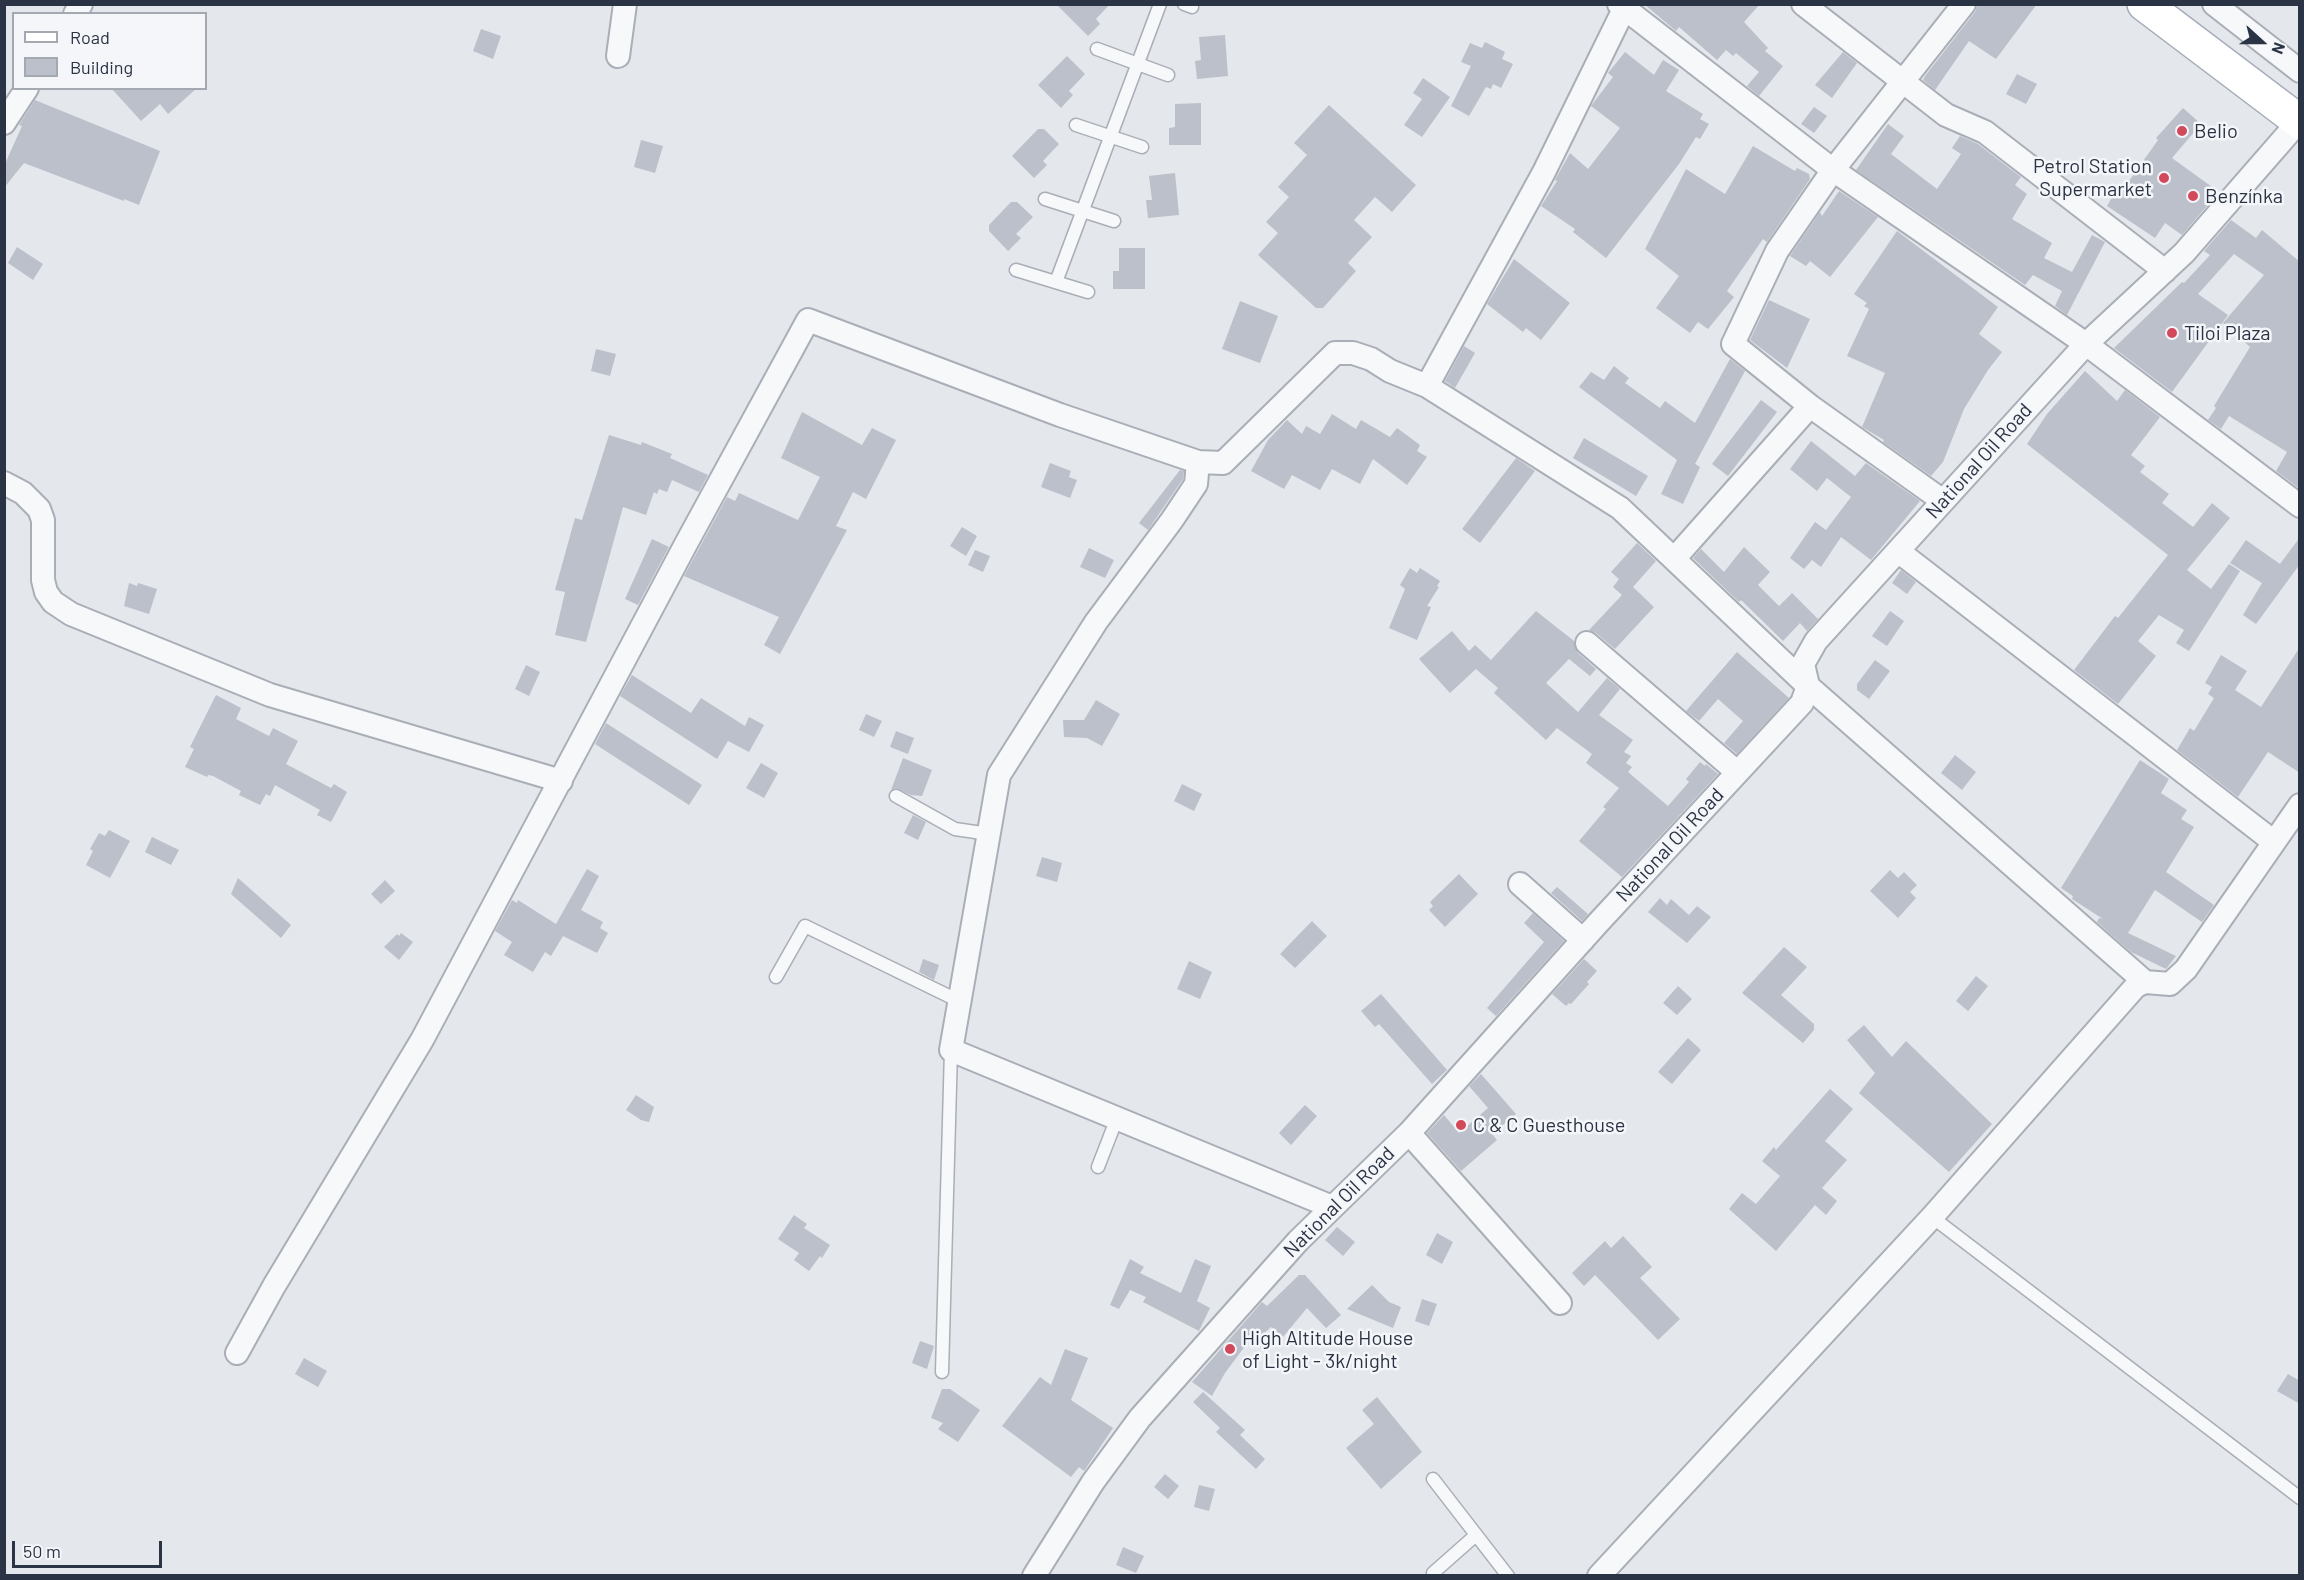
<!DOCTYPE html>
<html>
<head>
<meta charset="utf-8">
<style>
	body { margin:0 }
	#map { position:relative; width:2304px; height:1580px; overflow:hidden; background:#e4e7ec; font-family:Barlow,sans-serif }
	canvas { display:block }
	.frame { position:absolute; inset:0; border:6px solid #2b3445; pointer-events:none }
	.legend { position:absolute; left:12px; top:12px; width:195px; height:78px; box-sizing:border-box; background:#f4f6f9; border:2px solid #a4a8b1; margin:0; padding:8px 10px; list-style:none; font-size:18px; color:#2b3445 }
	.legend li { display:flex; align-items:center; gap:12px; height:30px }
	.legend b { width:30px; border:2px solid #a4a8b1 }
	.north { position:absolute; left:2232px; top:12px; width:60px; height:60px; -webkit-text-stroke:4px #f4f6f9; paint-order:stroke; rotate:111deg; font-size:16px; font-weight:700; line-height:24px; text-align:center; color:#2b3445 }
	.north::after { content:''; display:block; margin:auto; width:21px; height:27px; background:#2b3445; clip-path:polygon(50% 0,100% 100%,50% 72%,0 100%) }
	.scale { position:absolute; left:12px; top:1541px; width:150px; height:27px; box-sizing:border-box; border:3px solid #2b3445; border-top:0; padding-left:8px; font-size:18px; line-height:21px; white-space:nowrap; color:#2b3445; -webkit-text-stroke:4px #f4f6f9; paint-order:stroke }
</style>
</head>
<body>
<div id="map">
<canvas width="2304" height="1580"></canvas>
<div class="frame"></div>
<ul class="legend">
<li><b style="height:8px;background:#fff"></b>Road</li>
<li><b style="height:16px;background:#bbc0ca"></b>Building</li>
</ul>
<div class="north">N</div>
<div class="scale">50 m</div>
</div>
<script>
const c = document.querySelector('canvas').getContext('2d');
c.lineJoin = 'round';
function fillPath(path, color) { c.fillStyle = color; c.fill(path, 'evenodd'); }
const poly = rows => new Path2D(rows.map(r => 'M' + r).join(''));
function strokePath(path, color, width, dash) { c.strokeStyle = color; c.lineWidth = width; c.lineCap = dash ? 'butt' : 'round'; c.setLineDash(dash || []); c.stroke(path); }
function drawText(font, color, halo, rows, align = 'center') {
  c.font = font + ' Barlow,sans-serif'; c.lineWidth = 5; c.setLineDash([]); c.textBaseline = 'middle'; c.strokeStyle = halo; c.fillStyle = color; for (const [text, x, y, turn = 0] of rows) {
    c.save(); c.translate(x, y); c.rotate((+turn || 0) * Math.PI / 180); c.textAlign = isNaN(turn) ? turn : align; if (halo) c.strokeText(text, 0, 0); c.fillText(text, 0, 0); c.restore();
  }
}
fillPath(poly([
	[1056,4,1110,4,1096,19,1100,24,1088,36],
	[1644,4,1760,4,1744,22,1768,48,1765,51,1783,66,1759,96,1747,86,1759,72,1736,53,1733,56,1726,50,1717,60,1679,27,1676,31],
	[1978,4,2037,4,1996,59,1969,41,1935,90,1923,80,1925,76,1975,12],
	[481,29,501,36,493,59,473,51],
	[1225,35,1228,76,1197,79,1195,61,1201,60,1199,37],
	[1485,42,1505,52,1502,59,1513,64,1501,88,1493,84,1491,89,1486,87,1469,116,1451,106,1471,66,1461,62,1470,43,1482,48],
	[1625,52,1654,75,1663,60,1679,70,1666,91,1703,114,1700,119,1709,124,1700,139,1696,137,1679,164,1606,258,1573,232,1575,229,1541,206,1557,181,1555,180,1570,153,1588,169,1620,128,1591,106,1613,77,1608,73],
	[1843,52,1857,63,1832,98,1815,85],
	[1067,56,1085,74,1069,91,1073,95,1061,108,1038,85],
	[2017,74,2037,84,2026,104,2006,94],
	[1423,78,1450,97,1422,137,1404,125,1422,99,1413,93],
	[111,88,197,88,168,114,160,104,141,121],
	[35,100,160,151,139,205,124,199,124,201,24,163,4,188,4,166,22,126,19,125],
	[1201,103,1201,145,1169,145,1169,128,1175,127,1175,104],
	[1329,105,1416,185,1392,212,1375,197,1354,220,1372,237,1348,263,1356,271,1323,308,1316,308,1258,255,1278,233,1266,222,1289,197,1278,187,1307,155,1294,143],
	[1814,107,1827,116,1814,133,1801,124],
	[2183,108,2201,124,2172,158,2219,192,2182,235,2165,223,2155,238,2107,206,2116,190,2119,193,2129,181,2158,140,2156,138],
	[1888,124,1904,136,1891,154,1937,189,1961,154,1952,148,1960,136,1978,144,2021,177,2015,185,2027,194,2012,219,2052,243,2044,258,2072,272,2092,235,2105,242,2067,315,2055,306,2062,291,2033,275,2025,285,1856,170],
	[1038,129,1044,129,1059,144,1043,161,1047,165,1034,178,1012,156],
	[641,140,663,146,655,173,634,167],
	[1753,146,1795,171,1797,168,1809,174,1810,179,1767,242,1763,239,1727,291,1734,297,1708,329,1698,322,1690,333,1656,308,1679,276,1645,249,1686,169,1725,194],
	[1175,173,1179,215,1148,218,1146,200,1152,200,1149,176],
	[1839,191,1878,217,1830,277,1810,261,1806,266,1790,256,1820,212,1822,216],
	[1011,202,1017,202,1033,217,1016,234,1021,238,1008,251,989,231,989,225],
	[2231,220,2256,238,2262,230,2300,262,2300,489,2276,471,2287,452,2229,416,2221,429,2208,420,2216,408,2214,406,2250,347,2223,323,2264,275,2234,254,2198,294,2228,315,2172,392,2114,348,2182,282,2184,283,2210,255,2204,251],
	[1897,231,1998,307,1979,334,2002,352,1988,370,1964,409,1943,462,1931,476,1883,442,1884,440,1862,427,1885,373,1847,356,1869,309,1864,306,1867,303,1854,294],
	[17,247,43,264,33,280,8,263],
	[1119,248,1145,248,1145,289,1113,289,1113,271,1119,271],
	[1514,259,1570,303,1541,340,1526,328,1523,332,1487,304],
	[1769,300,1810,319,1787,368,1750,340],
	[1240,301,1278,316,1260,363,1222,349],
	[1464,346,1475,353,1455,388,1445,381],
	[596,349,616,354,610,376,591,371],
	[1730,359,1745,371,1695,464,1700,467,1683,504,1661,494,1677,460,1579,387,1591,372,1604,380,1614,366,1629,378,1625,383,1660,408,1665,401,1695,423],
	[2085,371,2117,401,2125,390,2160,417,2131,455,2145,466,2140,472,2169,494,2162,503,2193,527,2212,503,2230,518,2187,570,2211,589,2229,564,2240,571,2189,651,2176,643,2184,630,2159,615,2138,641,2156,656,2118,704,2074,670,2115,616,2118,618,2168,555,2027,444,2047,414],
	[1761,400,1777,412,1728,476,1712,464],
	[802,412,862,445,872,428,896,440,866,499,853,492,836,526,847,530,780,654,764,645,779,617,684,576,727,497,735,501,739,493,798,520,820,477,781,458],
	[1332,414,1356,429,1361,420,1390,437,1397,428,1420,445,1417,451,1427,457,1407,485,1373,459,1360,484,1332,469,1320,490,1292,475,1284,489,1251,471,1268,440,1287,420,1302,434,1306,426,1320,434],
	[609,435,641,445,642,442,672,454,670,458,708,475,699,492,672,480,667,492,659,489,657,494,654,492,646,515,623,507,586,642,555,635,565,592,555,590,575,518,582,520],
	[1584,438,1648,476,1636,496,1573,458],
	[1811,441,1855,476,1866,463,1920,501,1871,560,1841,537,1821,567,1812,560,1804,569,1790,558,1815,522,1826,530,1851,497,1827,478,1817,491,1790,469],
	[1516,458,1535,471,1480,543,1462,529],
	[1050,463,1071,471,1069,477,1077,480,1070,498,1041,487],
	[1180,470,1184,471,1183,479,1148,530,1139,523],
	[962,527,977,536,966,556,950,546],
	[2300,537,2300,564,2256,624,2243,615,2262,583,2230,563,2246,540,2280,564],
	[652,539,669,547,638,605,625,599],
	[1637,543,1656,561,1633,587,1654,607,1615,649,1596,633,1589,630,1622,595,1613,587,1619,579,1611,572],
	[1744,547,1770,572,1758,585,1779,606,1792,593,1818,619,1807,631,1800,623,1783,641,1741,600,1739,602,1693,558,1701,549,1724,572],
	[1089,548,1114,560,1105,578,1080,567],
	[975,550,990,556,983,572,968,565],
	[1410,568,1417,573,1420,568,1440,581,1437,586,1439,587,1427,606,1431,607,1417,640,1389,628,1405,589,1400,585],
	[1901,570,1916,582,1907,594,1892,583],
	[129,583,137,586,138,583,157,589,149,614,124,606],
	[1536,611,1574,641,1578,653,1596,669,1590,676,1569,659,1546,683,1578,712,1607,678,1620,689,1599,715,1633,740,1624,752,1631,756,1626,763,1632,767,1628,772,1668,806,1689,782,1686,779,1700,762,1705,766,1706,764,1718,774,1622,877,1579,841,1606,809,1603,807,1619,788,1586,763,1592,754,1557,728,1546,740,1494,693,1498,688,1476,669,1450,693,1419,659,1452,631,1469,651,1475,645,1491,660],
	[1890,611,1904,621,1887,646,1872,636],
	[2300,647,2300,773,2268,752,2238,797,2177,750,2190,728,2194,731,2214,698,2208,694,2212,687,2205,683,2221,655,2247,671,2235,690,2261,707],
	[1737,652,1789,698,1737,754,1724,743,1743,721,1718,699,1699,721,1686,711],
	[1875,660,1890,671,1869,699,1857,690,1857,684],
	[526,665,540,672,529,696,515,689],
	[632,675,691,713,701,698,745,726,749,717,764,725,749,752,728,741,717,759,620,696],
	[216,695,241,708,236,719,269,736,273,728,298,741,286,764,331,788,334,784,347,792,331,822,317,815,320,810,275,785,270,796,266,794,260,805,239,795,241,791,213,776,208,775,207,777,185,767,194,749,190,747],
	[1096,700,1120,714,1102,746,1087,738,1064,737,1063,720,1084,720],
	[866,714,882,721,874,737,859,730],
	[606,723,702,785,689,805,595,744],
	[896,731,914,738,908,754,890,747],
	[1955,755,1976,772,1962,790,1941,773],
	[903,758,932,770,922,796,911,795,896,788,891,790],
	[2140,760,2169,779,2161,793,2187,810,2181,819,2194,827,2166,872,2214,905,2202,922,2155,890,2128,933,2176,956,2166,969,2131,952,2097,922,2099,918,2103,919,2072,899,2073,896,2061,888],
	[761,763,778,773,764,798,746,788],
	[1182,784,1202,794,1194,811,1174,801],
	[913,815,926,822,918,840,904,833],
	[109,830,130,841,110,878,86,865,93,851,90,849,99,833,105,836],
	[152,837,179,850,171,865,145,852],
	[1042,857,1062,863,1057,882,1036,876],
	[587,869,599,876,581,910,603,922,600,928,608,933,597,953,563,936,551,956,545,952,533,972,504,955,512,942,495,931,512,900,517,903,518,900,556,924],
	[1890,870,1898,878,1904,872,1917,885,1910,892,1916,898,1898,918,1870,891],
	[1459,874,1478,894,1445,927,1429,910,1433,906,1430,902],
	[238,878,291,925,281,938,231,894],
	[385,880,395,891,381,904,371,894],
	[1557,887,1588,914,1582,921,1551,893],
	[1660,898,1667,905,1671,899,1689,915,1697,906,1711,917,1687,943,1648,912],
	[1533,913,1564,941,1496,1016,1487,1008,1544,942,1524,923],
	[1312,921,1327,936,1295,968,1280,954],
	[401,933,413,942,399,960,384,947,397,934,399,936],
	[1784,947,1807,967,1781,995,1814,1024,1814,1030,1803,1043,1742,993],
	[923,959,939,965,934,980,919,972],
	[1584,959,1597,971,1587,982,1589,984,1571,1004,1569,1003,1566,1006,1552,994],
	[1189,961,1212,972,1200,999,1177,989],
	[1976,976,1988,986,1968,1011,1956,1001],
	[1678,986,1692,999,1677,1015,1663,1003],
	[1381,994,1447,1070,1432,1084,1379,1024,1375,1027,1361,1011],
	[1864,1025,1892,1057,1906,1041,1992,1124,1949,1172,1859,1093,1875,1073,1847,1040],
	[1688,1038,1701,1050,1672,1084,1658,1072],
	[1481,1074,1516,1114,1492,1134,1497,1140,1461,1171,1427,1133,1444,1115,1459,1133,1488,1108,1469,1086],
	[1830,1089,1853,1109,1825,1141,1847,1160,1822,1188,1837,1201,1826,1215,1815,1205,1776,1251,1729,1209,1742,1193,1756,1204,1780,1176,1762,1161,1774,1147,1776,1150],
	[636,1095,654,1107,649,1122,641,1120,626,1110],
	[1305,1105,1317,1116,1291,1145,1279,1133],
	[794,1215,807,1224,804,1228,830,1245,822,1258,820,1256,809,1271,794,1260,799,1253,778,1239],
	[1337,1227,1355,1242,1343,1256,1325,1240],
	[1437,1233,1453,1242,1442,1264,1426,1255],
	[1623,1236,1652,1267,1640,1278,1680,1319,1658,1340,1595,1275,1584,1286,1572,1273,1605,1241,1611,1248],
	[1130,1259,1144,1267,1140,1273,1181,1293,1195,1259,1211,1266,1197,1301,1210,1308,1199,1331,1143,1302,1146,1297,1130,1290,1119,1309,1110,1305],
	[1299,1275,1305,1275,1341,1315,1326,1328,1307,1308,1283,1337,1271,1327,1262,1335,1257,1330,1225,1373,1212,1396,1192,1382,1262,1302,1267,1306],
	[1372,1285,1389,1302,1401,1307,1393,1328,1347,1309],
	[1422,1299,1437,1304,1429,1326,1415,1321],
	[920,1341,934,1346,927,1369,912,1363],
	[1065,1349,1088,1358,1071,1400,1113,1428,1084,1471,1079,1467,1071,1477,1002,1426,1040,1377,1051,1385],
	[304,1358,327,1371,318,1387,295,1374],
	[2288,1374,2300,1381,2300,1404,2277,1391],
	[942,1389,950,1389,980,1410,958,1442,938,1429,943,1423,931,1418],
	[1203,1392,1245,1430,1240,1435,1265,1459,1256,1469,1216,1432,1220,1428,1193,1402],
	[1377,1397,1422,1452,1381,1489,1346,1448,1374,1424,1362,1410],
	[1165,1474,1179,1486,1168,1499,1154,1487],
	[1199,1485,1215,1489,1209,1511,1194,1507],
	[1123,1547,1144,1556,1136,1573,1116,1565]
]), '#bbc0ca');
const lane = poly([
	[1184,4,1192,7],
	[1097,49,1168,75],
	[1076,125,1142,147],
	[1045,199,1114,221],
	[1016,270,1088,292],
	[1056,282,1160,4],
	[896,796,955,829,989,834],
	[776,977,805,926,959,1001],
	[1098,1167,1117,1118],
	[1932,1217,2300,1498],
	[942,1372,951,1050],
	[1433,1479,1508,1576],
	[1433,1573,1476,1535]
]);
const street = poly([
	[1619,4,1833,170,2086,344,2300,506],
	[1803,4,1946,115,1985,132,2165,271],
	[2214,4,2300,71],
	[75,14,81,4],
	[618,56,625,4],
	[4,123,27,88],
	[1427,386,1620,508,1808,686,2145,982],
	[1810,406,1943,501],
	[4,483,23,493,39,509,43,520,43,580,46,592,53,602,71,614,270,695,561,781],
	[1898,551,2274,842],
	[1674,559,1810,406,1733,344,1777,251,1833,170,1964,4],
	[1587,643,1737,772],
	[1520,884,1583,940],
	[1409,1133,1560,1303],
	[1332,1207,951,1050,999,775,1096,622,1172,520,1196,484,1198,462,1223,463,1335,353,1353,353,1371,359,1390,371,1427,386,1544,172,1624,9],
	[237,1353,274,1286,422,1040,687,542,808,320,1060,415,1198,462],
	[1034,1576,1093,1482,1140,1418,1298,1241,1409,1133,1598,923,1802,703,1808,686,1803,664,1816,641,2086,344,2184,253,2300,120],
	[1599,1576,1932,1217,2136,986,2145,982,2170,984,2186,969,2300,805]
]);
const primary = poly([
	[2144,4,2300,122]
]);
strokePath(lane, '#a9aeb7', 15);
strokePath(street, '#a9aeb7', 26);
strokePath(primary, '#a3abb8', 36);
strokePath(lane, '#f7f8fa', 12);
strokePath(street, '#f7f8fa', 22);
strokePath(primary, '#fff', 33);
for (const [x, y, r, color] of [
	[2182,131,6,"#d1495b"],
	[2164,178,6,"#d1495b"],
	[2193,196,6,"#d1495b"],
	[2172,333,6,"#d1495b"],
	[1461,1125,6,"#d1495b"],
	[1230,1349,6,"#d1495b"]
]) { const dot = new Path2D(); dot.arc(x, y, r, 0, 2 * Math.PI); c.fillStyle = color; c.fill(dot); strokePath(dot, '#f4f6f9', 2); }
drawText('20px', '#2b3445', '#f4f6f9', [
	["Belio",2194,131],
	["Petrol Station",2152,166,"right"],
	["Supermarket",2152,189,"right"],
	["Benzínka",2205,196],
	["Tiloi Plaza",2184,333],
	["C & C Guesthouse",1473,1125],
	["High Altitude House",1242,1338],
	["of Light - 3k/night",1242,1361]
], 'left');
drawText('20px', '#2b3445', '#f4f6f9', [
	["National Oil Road",1979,461,-48],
	["National Oil Road",1670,845,-47],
	["National Oil Road",1339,1202,-45]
]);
</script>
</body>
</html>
